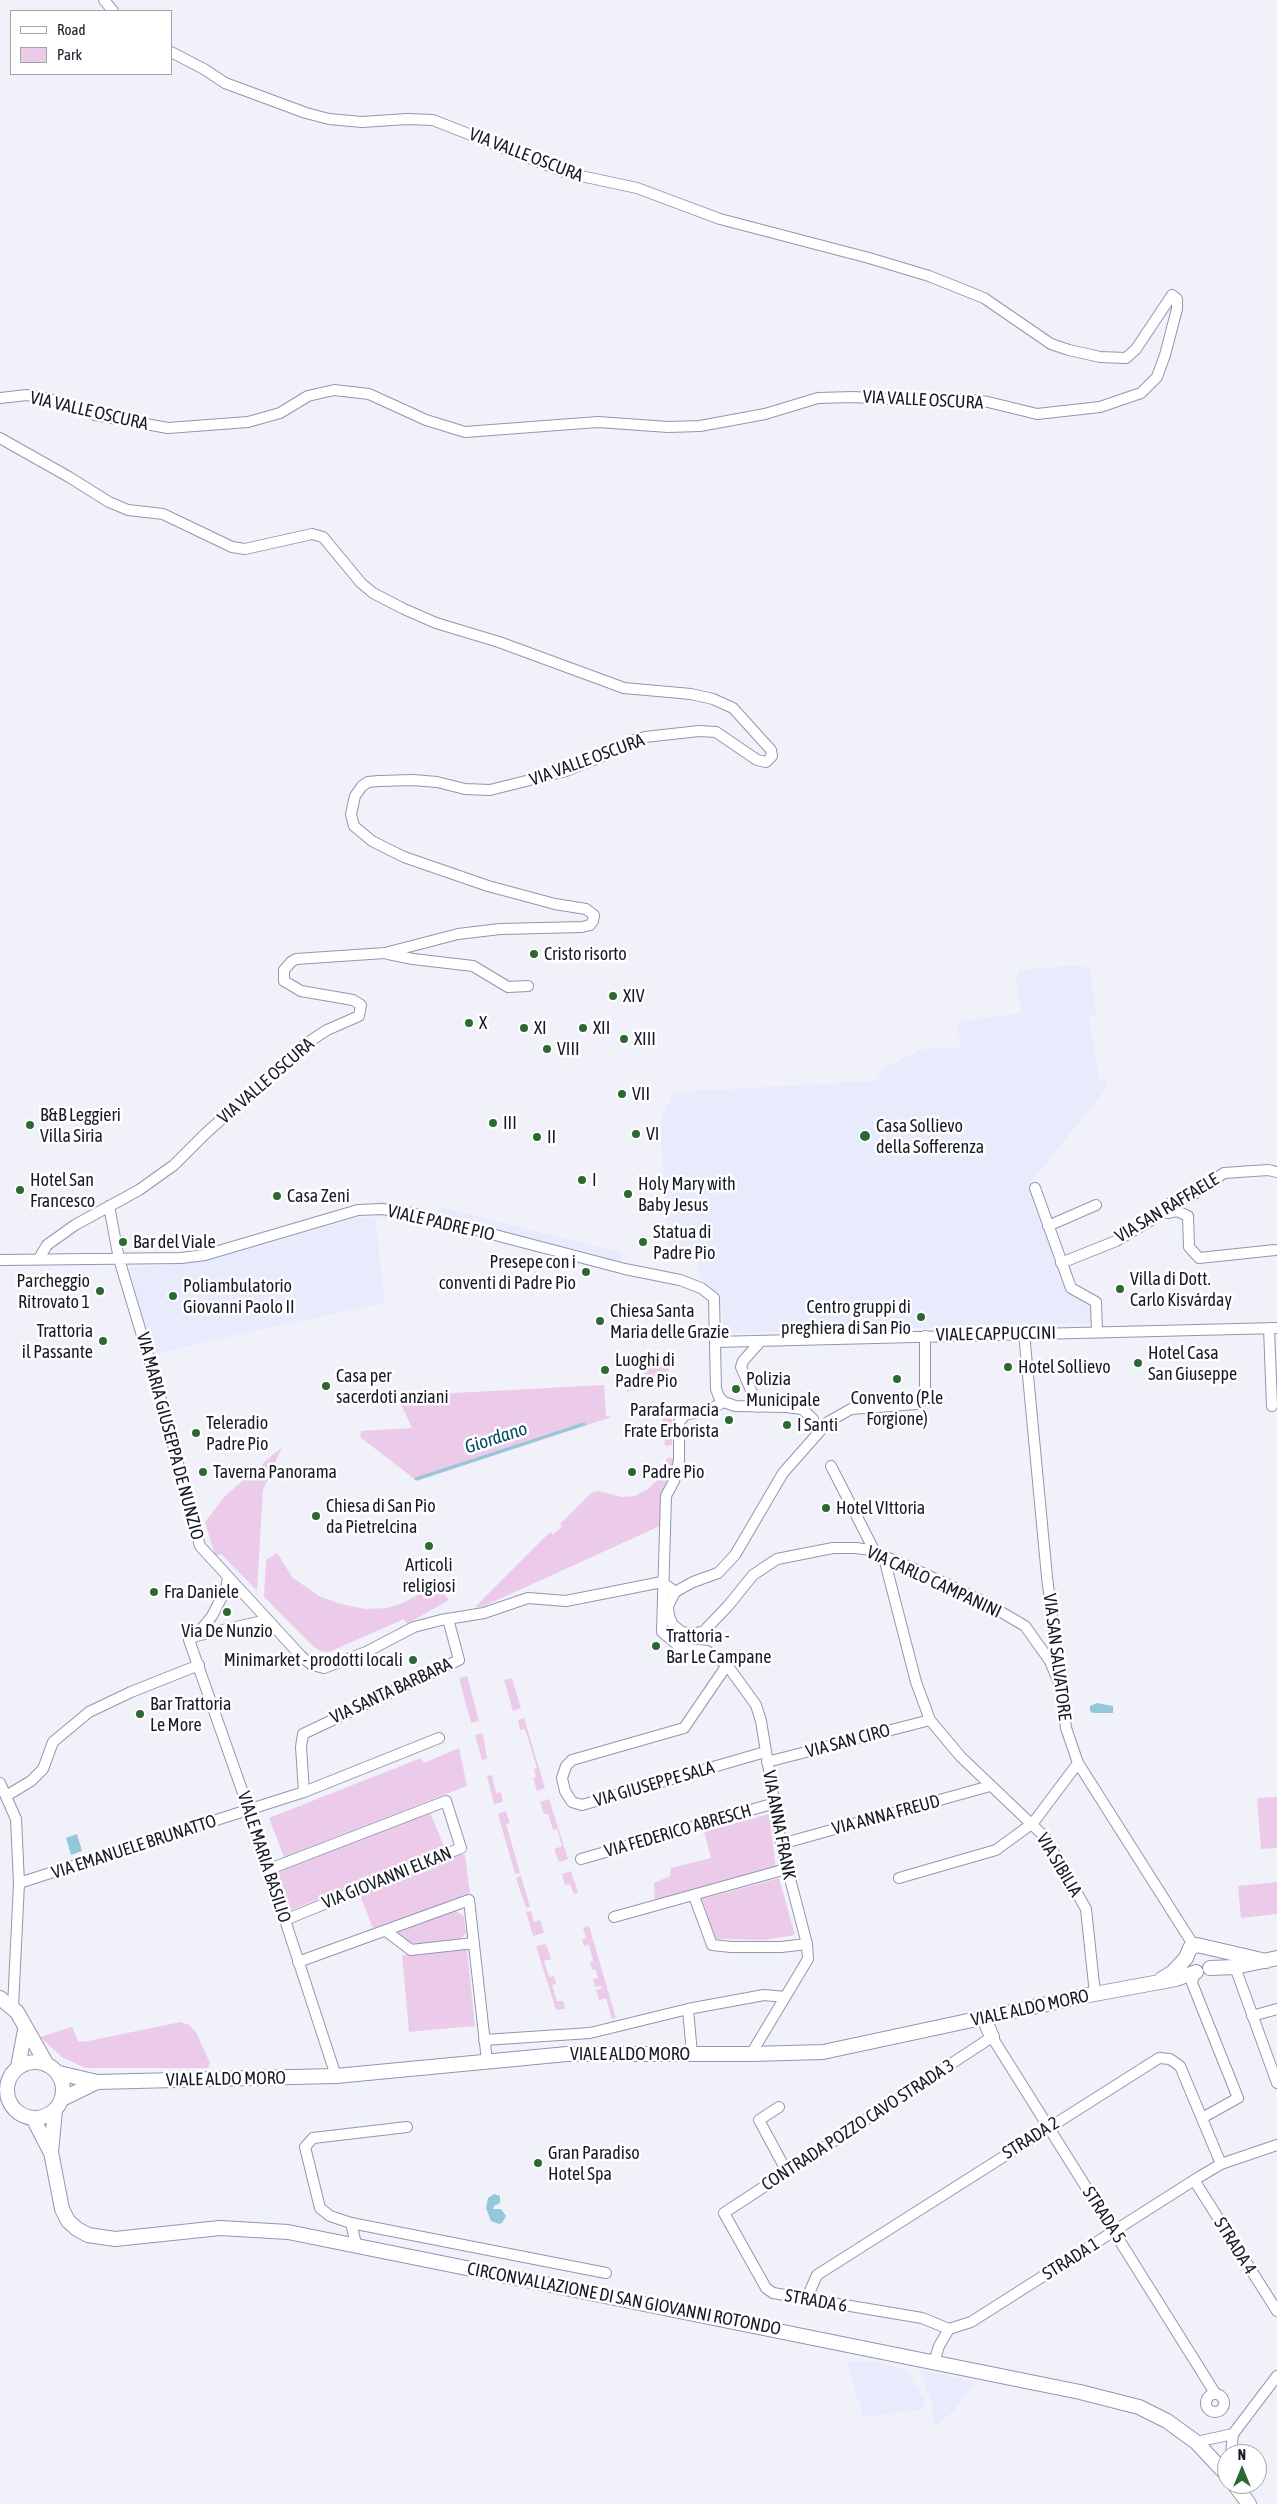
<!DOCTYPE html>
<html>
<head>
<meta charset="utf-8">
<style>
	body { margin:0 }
	#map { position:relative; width:1277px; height:2504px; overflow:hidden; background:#f1f2f9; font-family:"Asap Condensed",sans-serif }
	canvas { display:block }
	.legend { position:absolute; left:10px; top:10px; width:162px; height:65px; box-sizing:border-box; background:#fff; border:1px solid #a3a3a8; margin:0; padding:6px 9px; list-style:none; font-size:15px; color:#181a26 }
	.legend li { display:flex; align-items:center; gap:10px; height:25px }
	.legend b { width:25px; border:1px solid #a3a3a8 }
	.north { position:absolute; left:1217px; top:2444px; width:50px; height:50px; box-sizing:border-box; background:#fff; border:1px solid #a3a3a8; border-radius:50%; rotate:0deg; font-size:14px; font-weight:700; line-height:20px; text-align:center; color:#181a26 }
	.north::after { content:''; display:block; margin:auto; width:18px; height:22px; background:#2a6932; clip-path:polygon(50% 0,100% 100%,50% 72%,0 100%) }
</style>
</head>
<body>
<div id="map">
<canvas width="1277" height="2504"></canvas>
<ul class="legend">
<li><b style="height:6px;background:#fff"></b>Road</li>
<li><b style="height:14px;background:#eccbea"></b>Park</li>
</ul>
<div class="north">N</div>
</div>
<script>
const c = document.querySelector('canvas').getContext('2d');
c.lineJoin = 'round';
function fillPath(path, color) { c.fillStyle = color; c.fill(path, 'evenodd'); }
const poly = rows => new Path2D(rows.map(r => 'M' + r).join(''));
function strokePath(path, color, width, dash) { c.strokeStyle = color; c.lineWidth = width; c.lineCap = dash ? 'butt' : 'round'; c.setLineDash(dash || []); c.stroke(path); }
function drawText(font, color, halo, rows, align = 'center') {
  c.font = font + ' "Asap Condensed",sans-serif'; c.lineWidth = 5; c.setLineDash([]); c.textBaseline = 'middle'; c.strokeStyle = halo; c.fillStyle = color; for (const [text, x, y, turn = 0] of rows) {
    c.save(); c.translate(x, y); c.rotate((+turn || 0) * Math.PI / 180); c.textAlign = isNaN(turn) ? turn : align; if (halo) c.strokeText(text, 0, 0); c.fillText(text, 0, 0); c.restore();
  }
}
fillPath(poly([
	[1082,965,1090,969,1096,1016,1089,1017,1099,1081,1107,1080,1107,1088,1031,1182,1030,1188,1068,1293,1092,1302,1093,1323,736,1333,730,1333,723,1329,722,1301,699,1278,697,1255,688,1255,668,1245,660,1121,674,1092,877,1081,882,1070,921,1049,961,1047,957,1022,1021,1013,1016,979,1019,970],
	[378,1200,436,1215,440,1207,623,1253,621,1262,615,1269,411,1217,375,1217,385,1303,249,1332,153,1355,129,1268,210,1260,357,1218,374,1217],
	[846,2360,859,2363,868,2361,906,2369,924,2399,925,2409,863,2417],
	[919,2369,975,2382,954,2411,938,2424,933,2421,932,2404]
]), '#e7ebfb');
fillPath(poly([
	[644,1358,668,1358,669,1375,627,1392,626,1380,645,1379],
	[604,1385,606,1416,612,1417,417,1481,360,1437,361,1431,412,1428,397,1396],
	[672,1414,672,1445,665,1446,662,1416],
	[282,1447,263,1490,257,1591,221,1554,215,1556,205,1522,225,1496],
	[667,1458,674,1458,671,1476,661,1497,660,1526,482,1607,475,1607,547,1535,551,1532,553,1535,562,1526,560,1524,591,1493,598,1491,622,1497,635,1496,648,1489,656,1481],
	[277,1553,293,1578,321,1597,341,1604,365,1609,387,1608,403,1603,436,1585,449,1600,407,1624,404,1619,329,1652,321,1651,314,1647,264,1597,266,1560],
	[467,1676,479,1721,471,1723,459,1678],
	[512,1678,521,1708,513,1711,504,1680],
	[524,1718,545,1788,537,1791,533,1778,536,1777,534,1769,537,1768,525,1729,520,1730,518,1720],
	[483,1733,487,1759,482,1760,475,1735],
	[459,1748,467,1786,284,1857,269,1818,421,1758,424,1763],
	[492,1775,496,1793,501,1792,503,1802,494,1804,487,1776],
	[1277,1797,1277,1848,1261,1849,1257,1798],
	[549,1799,568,1859,559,1862,554,1849,562,1846,557,1829,553,1830,548,1814,544,1814,540,1802],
	[506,1811,510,1823,506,1824,520,1873,515,1874,498,1814],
	[430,1812,445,1849,291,1910,278,1872],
	[769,1814,776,1868,655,1901,654,1883,670,1876,671,1868,711,1858,704,1832],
	[461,1854,465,1855,470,1893,374,1931,360,1895],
	[571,1871,578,1893,574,1894,570,1884,565,1885,562,1874],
	[521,1876,530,1907,526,1908,516,1878],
	[779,1878,795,1935,764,1940,715,1939,702,1899],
	[1277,1882,1277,1914,1241,1918,1238,1886],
	[454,1910,464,1916,466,1933,460,1940,413,1946,396,1934,399,1931],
	[531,1911,534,1922,540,1920,544,1933,533,1936,526,1912],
	[589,1926,616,2018,612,2019,606,1998,599,2000,596,1990,602,1988,601,1986,595,1987,593,1979,598,1978,595,1969,592,1970,590,1962,593,1961,589,1945,584,1946,582,1940,586,1938,583,1928],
	[546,1944,551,1959,544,1961,549,1977,554,1976,556,1984,552,1985,557,2001,563,2001,565,2009,556,2010,536,1946],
	[467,1949,475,2026,409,2032,402,1955],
	[181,2022,189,2025,196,2032,210,2063,208,2068,85,2068,62,2057,40,2037,72,2027,78,2041,83,2042]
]), '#eccbea');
fillPath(poly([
	[1097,1703,1113,1706,1113,1713,1093,1713,1090,1711,1090,1706],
	[77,1834,82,1851,71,1855,66,1838],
	[494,2194,500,2196,500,2203,494,2206,493,2209,501,2209,506,2216,502,2223,499,2224,491,2221,486,2208,488,2198]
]), '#94c7da');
strokePath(poly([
	[416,1479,584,1424]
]), '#94c7da', 3);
const street = poly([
	[104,0,113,11],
	[0,398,27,395,49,399,95,415,168,428,248,422,280,413,308,396,334,390,369,394,426,420,465,432,598,422,668,427,700,426,765,414,818,398,854,397,886,399,964,399,988,402,1037,414,1100,407,1141,393,1157,377,1165,355,1177,309,1177,299,1172,295,1136,349,1126,358,1100,357,1069,350,1051,344,984,298,929,276,869,258,720,219,637,188,567,173,433,120,407,119,362,122,329,119,306,113,225,83,204,69,171,52],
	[0,438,69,477,109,502,128,510,163,514,232,547,245,549,312,534,323,537,361,583,373,593,404,609,436,623,499,642,624,688,691,694,713,699,733,708,771,750,772,756,766,762,757,760,716,732,699,731,645,737,630,741,603,756,566,771,490,790,465,789,437,782,413,780,379,781,368,782,362,786,355,796,351,814,354,826,372,841,404,857,488,886,555,904,586,909,594,915,593,921,590,925,582,927,500,929,458,934,385,953,296,959,291,962,284,970,284,981,301,991,353,1000,361,1005,359,1016,327,1030,304,1045,205,1134,174,1165,139,1190,75,1225,47,1245,38,1260],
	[388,954,413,959,473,966,508,987,528,986],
	[1035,1188,1071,1288,1096,1302,1097,1332],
	[109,1206,119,1259,159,1392,200,1546,301,1656,312,1665,324,1668,366,1652,414,1627,441,1620,484,1613,528,1598,566,1601,662,1582,675,1592],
	[1163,1209,1167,1213,1177,1211,1188,1216,1189,1247,1199,1258,1275,1250],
	[1048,1226,1096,1205],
	[0,1260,181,1258,205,1255,358,1210,382,1209,411,1213,625,1269,680,1280,701,1288,714,1298,716,1389,719,1397,724,1402,735,1406,786,1407,802,1409,813,1419,817,1432],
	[1061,1263,1116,1241,1153,1219,1172,1202,1193,1195,1224,1173,1268,1170,1277,1172],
	[1269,1328,1272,1406],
	[1024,1333,1047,1577,1066,1728,1078,1763,1194,1946],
	[925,1336,925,1392,923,1400,916,1404,851,1409,828,1422,783,1473,735,1555,718,1573,693,1582,675,1592,668,1606,669,1616,673,1625,682,1632,693,1634,704,1631,728,1606,753,1575,777,1559,833,1548,856,1548,870,1550,912,1568,984,1602,1025,1626,1050,1661,1059,1683],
	[715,1342,1277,1328],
	[724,1402,708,1410,685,1415,679,1422,679,1461,674,1481,666,1496,662,1632,681,1648,707,1651,727,1665,756,1705,761,1721,781,1844,807,1944,808,1959,751,2054],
	[758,1407,741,1367,743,1361,761,1341],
	[831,1466,876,1554],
	[884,1558,916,1682,930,1720,961,1757,1045,1837,1086,1909,1095,1994],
	[267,1620,196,1636,189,1640,249,1810,336,2076],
	[196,1636,212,1616,226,1589,228,1578],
	[727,1665,684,1728,572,1760,566,1766,562,1778,565,1791,572,1802,582,1805,765,1752],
	[767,1762,930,1720],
	[0,1783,16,1819,19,1883,13,2007],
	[304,1792,301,1747,303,1734,459,1660,448,1619],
	[6,1796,31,1781,43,1769,53,1742,89,1712,131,1692,199,1665],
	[781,1844,990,1786],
	[581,1859,775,1803],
	[267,1870,446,1801,461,1848,285,1920],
	[899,1878,996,1850,1033,1823,1078,1763],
	[19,1883,304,1792,439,1738],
	[694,1896,712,1945,731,1947,781,1947,807,1944],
	[614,1917,786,1869],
	[386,1931,411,1950,474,1943],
	[298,1962,469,1900,487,2061],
	[1235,1967,1277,2083],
	[1195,1972,1192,1983,1238,2098,1202,2118],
	[688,2009,692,2054],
	[1252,2016,1277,2009],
	[484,2040,590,2033,688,2009,764,1995,785,1997],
	[779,2107,759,2120,787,2172],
	[1194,2180,1277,2311],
	[351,2223,606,2273],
	[356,2244,351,2223,330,2216,320,2208,305,2147,313,2138,407,2127],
	[806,2300,817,2275,1159,2058,1170,2059,1180,2066,1221,2164],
	[949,2329,922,2318,773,2293,766,2288,724,2213,992,2037,1215,2393],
	[934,2362,939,2346,949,2329,971,2322,1199,2177,1221,2164,1277,2145],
	'1206 2403a9 9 0 1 1 18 0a9 9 0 1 1-18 0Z',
	[1233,2434,1277,2376],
	[1196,2442,1233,2434],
	[1231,2454,1233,2434]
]);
const secondary = poly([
	[1210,1968,1235,1967,1277,1958],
	[1162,1979,1173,1972,1186,1958,1190,1948,1197,1945,1266,1961],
	[0,1998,17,2012,46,2063],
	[984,2018,992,2037],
	'7 2090a28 28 0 1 1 56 0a28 28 0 1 1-56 0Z',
	[18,2067,25,2030],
	[59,2073,97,2082,292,2077,336,2076,567,2054,751,2054,823,2052,1089,1995,1176,1979,1196,1972],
	[62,2099,97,2082],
	[55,2110,51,2152,62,2209,68,2221,77,2229,88,2235,115,2239,220,2228,288,2232,1080,2392,1139,2407,1167,2421,1196,2442,1227,2475],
	[33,2118,50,2151],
	[1234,2484,1249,2504]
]);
strokePath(street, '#9096b4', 12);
strokePath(secondary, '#9096b4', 16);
strokePath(street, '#fff', 10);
strokePath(secondary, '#fff', 14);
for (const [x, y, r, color] of [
	[534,954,5,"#2a6932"],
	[613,996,5,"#2a6932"],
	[469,1023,5,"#2a6932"],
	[524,1028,5,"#2a6932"],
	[583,1028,5,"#2a6932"],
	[624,1039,5,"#2a6932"],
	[547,1049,5,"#2a6932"],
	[622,1094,5,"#2a6932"],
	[493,1123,5,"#2a6932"],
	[30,1125,5,"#2a6932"],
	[636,1134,5,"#2a6932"],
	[865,1136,6,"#2a6932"],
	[537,1137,5,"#2a6932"],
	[582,1180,5,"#2a6932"],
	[20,1190,5,"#2a6932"],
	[628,1194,5,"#2a6932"],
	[277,1196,5,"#2a6932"],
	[123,1242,5,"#2a6932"],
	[643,1242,5,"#2a6932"],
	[586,1272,5,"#2a6932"],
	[1120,1289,5,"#2a6932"],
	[100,1291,5,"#2a6932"],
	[173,1296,5,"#2a6932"],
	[921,1317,5,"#2a6932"],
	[600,1321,5,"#2a6932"],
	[103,1341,5,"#2a6932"],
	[1138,1363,5,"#2a6932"],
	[1008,1367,5,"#2a6932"],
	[605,1370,5,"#2a6932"],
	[897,1379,5,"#2a6932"],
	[326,1386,5,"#2a6932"],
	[736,1389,5,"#2a6932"],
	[729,1420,5,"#2a6932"],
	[787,1425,5,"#2a6932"],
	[196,1433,5,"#2a6932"],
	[203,1472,5,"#2a6932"],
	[632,1472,5,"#2a6932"],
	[826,1508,5,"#2a6932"],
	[316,1516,5,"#2a6932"],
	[429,1546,5,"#2a6932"],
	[154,1592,5,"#2a6932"],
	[227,1612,5,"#2a6932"],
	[656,1646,5,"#2a6932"],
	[413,1660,5,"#2a6932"],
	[140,1714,5,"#2a6932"],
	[538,2163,5,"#2a6932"]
]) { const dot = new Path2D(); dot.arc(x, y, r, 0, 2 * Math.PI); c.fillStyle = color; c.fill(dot); strokePath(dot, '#fff', 2); }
drawText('18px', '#181a26', '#fff', [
	["VIA VALLE OSCURA",526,155,21],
	["VIA VALLE OSCURA",923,400,3],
	["VIA VALLE OSCURA",89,411,13],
	["VIA VALLE OSCURA",587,760,-20],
	["VIA VALLE OSCURA",266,1081,-41],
	["VIA SAN RAFFAELE",1167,1208,-31],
	["VIALE PADRE PIO",441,1223,13],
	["VIALE CAPPUCCINI",996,1334,-1],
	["VIA MARIA GIUSEPPA DE NUNZIO",170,1436,75],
	["VIA CARLO CAMPANINI",934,1582,25],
	["VIA SAN SALVATORE",1057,1657,83],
	["VIA SANTA BARBARA",391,1691,-25],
	["VIA SAN CIRO",848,1741,-15],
	["VIA GIUSEPPE SALA",654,1784,-16],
	["VIA ANNA FREUD",886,1815,-15],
	["VIA ANNA FRANK",779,1825,79],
	["VIA FEDERICO ABRESCH",678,1831,-16],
	["VIA EMANUELE BRUNATTO",134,1847,-18],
	["VIALE MARIA BASILIO",264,1857,72],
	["VIA SIBILIA",1059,1865,59],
	["VIA GIOVANNI ELKAN",387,1878,-22],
	["VIALE ALDO MORO",1030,2008,-12],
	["VIALE ALDO MORO",630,2054],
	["VIALE ALDO MORO",226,2079,-1],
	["CONTRADA POZZO CAVO STRADA 3",858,2125,-33],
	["STRADA 2",1031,2138,-32],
	["STRADA 5",1104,2215,57],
	["STRADA 4",1235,2246,58],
	["STRADA 1",1071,2259,-32],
	["CIRCONVALLAZIONE DI SAN GIOVANNI ROTONDO",624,2299,11],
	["STRADA 6",816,2301,10]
]);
drawText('18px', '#181a26', '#fff', [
	["Cristo risorto",544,954],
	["XIV",623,996],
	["X",479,1023],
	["XI",534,1028],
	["XII",593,1028],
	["XIII",634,1039],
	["VIII",557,1049],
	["VII",632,1094],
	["B&B Leggieri",40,1115],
	["Villa Siria",40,1136],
	["III",503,1123],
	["Casa Sollievo",876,1126],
	["della Sofferenza",876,1147],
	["VI",646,1134],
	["II",547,1137],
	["Hotel San",30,1180],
	["Francesco",30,1201],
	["I",592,1180],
	["Holy Mary with",638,1184],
	["Baby Jesus",638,1205],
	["Casa Zeni",287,1196],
	["Statua di",653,1232],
	["Padre Pio",653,1253],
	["Bar del Viale",133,1242],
	["Presepe con i",576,1262,"right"],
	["conventi di Padre Pio",576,1283,"right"],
	["Villa di Dott.",1130,1279],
	["Carlo Kisvárday",1130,1300],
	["Parcheggio",90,1281,"right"],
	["Ritrovato 1",90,1302,"right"],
	["Poliambulatorio",183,1286],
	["Giovanni Paolo II",183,1307],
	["Centro gruppi di",911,1307,"right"],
	["preghiera di San Pio",911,1328,"right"],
	["Chiesa Santa",610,1311],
	["Maria delle Grazie",610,1332],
	["Trattoria",93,1331,"right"],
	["il Passante",93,1352,"right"],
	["Hotel Casa",1148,1353],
	["San Giuseppe",1148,1374],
	["Luoghi di",615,1360],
	["Padre Pio",615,1381],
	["Hotel Sollievo",1018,1367],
	["Casa per",336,1376],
	["sacerdoti anziani",336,1397],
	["Polizia",746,1379],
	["Municipale",746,1400],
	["Convento (P.le",897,1398,"center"],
	["Forgione)",897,1419,"center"],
	["Parafarmacia",719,1410,"right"],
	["Frate Erborista",719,1431,"right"],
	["Teleradio",206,1423],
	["Padre Pio",206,1444],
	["I Santi",797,1425],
	["Taverna Panorama",213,1472],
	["Padre Pio",642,1472],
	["Chiesa di San Pio",326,1506],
	["da Pietrelcina",326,1527],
	["Hotel VIttoria",836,1508],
	["Articoli",429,1565,"center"],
	["religiosi",429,1586,"center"],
	["Fra Daniele",164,1592],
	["Via De Nunzio",227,1631,"center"],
	["Trattoria -",666,1636],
	["Bar Le Campane",666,1657],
	["Minimarket - prodotti locali",403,1660,"right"],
	["Bar Trattoria",150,1704],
	["Le More",150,1725],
	["Gran Paradiso",548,2153],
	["Hotel Spa",548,2174]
], 'left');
drawText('italic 19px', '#034c61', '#fff', [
	["Giordano",496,1438,-18]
]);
</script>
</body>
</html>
